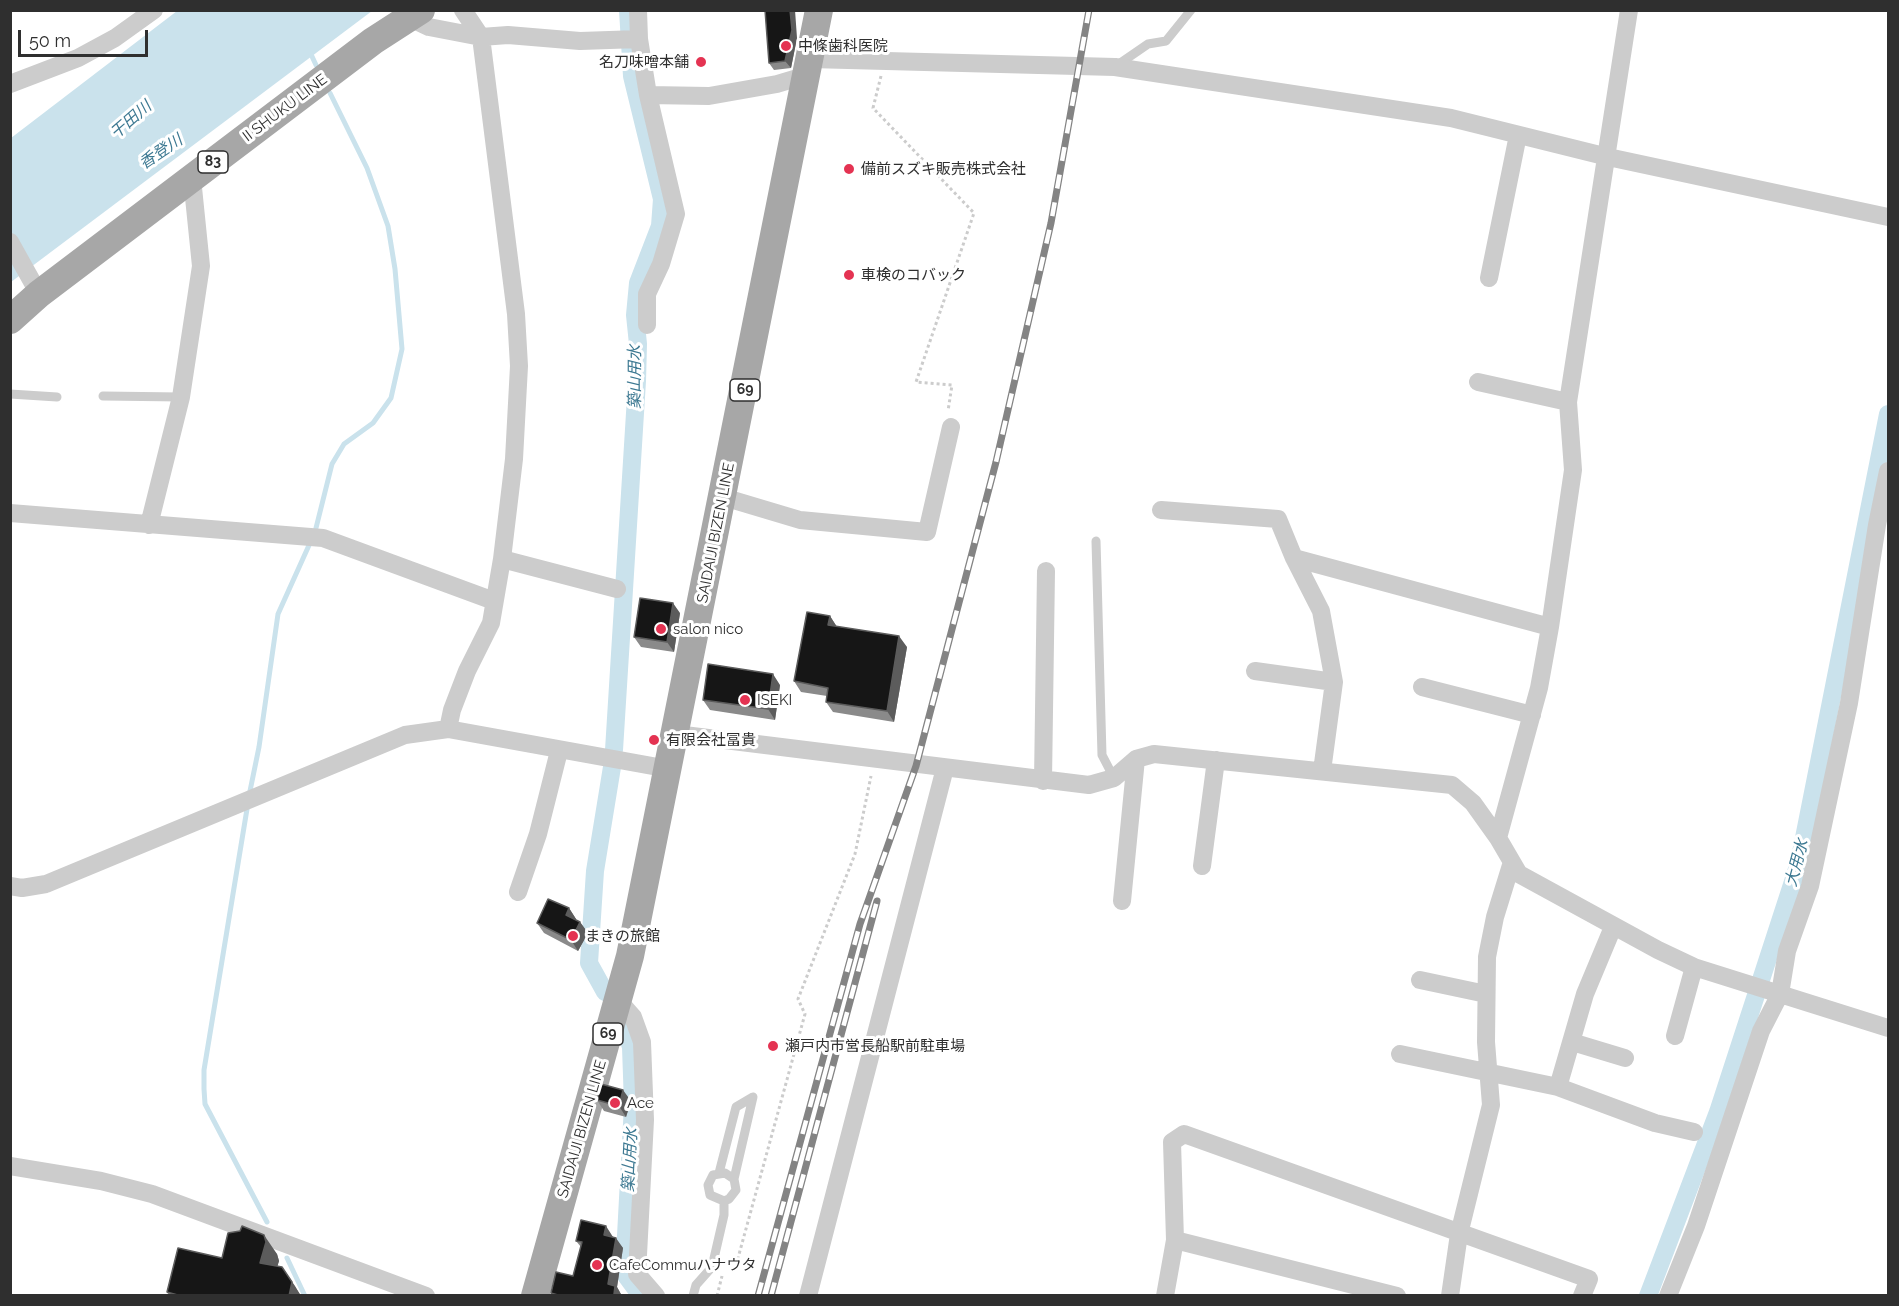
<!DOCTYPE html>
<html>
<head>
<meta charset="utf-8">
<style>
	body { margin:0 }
	#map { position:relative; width:1899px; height:1306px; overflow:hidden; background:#fff; font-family:Raleway,sans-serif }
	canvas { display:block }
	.frame { position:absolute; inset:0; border:12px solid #2f2f2f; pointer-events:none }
	.scale { position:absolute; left:18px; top:30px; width:130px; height:27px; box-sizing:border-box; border:3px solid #2f2f2f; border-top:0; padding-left:8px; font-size:18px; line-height:21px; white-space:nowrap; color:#2f2f2f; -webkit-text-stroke:4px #fff; paint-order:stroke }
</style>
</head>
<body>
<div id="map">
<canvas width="1899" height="1306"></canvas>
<div class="frame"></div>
<div class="scale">50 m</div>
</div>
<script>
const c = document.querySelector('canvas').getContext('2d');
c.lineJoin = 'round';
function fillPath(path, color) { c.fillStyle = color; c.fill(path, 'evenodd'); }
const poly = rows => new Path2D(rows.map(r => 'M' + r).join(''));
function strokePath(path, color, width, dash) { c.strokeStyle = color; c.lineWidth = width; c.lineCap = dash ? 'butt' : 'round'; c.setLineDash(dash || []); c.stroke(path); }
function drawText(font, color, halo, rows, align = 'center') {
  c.font = font + ' Raleway,"Noto Sans JP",sans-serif'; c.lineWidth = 6; c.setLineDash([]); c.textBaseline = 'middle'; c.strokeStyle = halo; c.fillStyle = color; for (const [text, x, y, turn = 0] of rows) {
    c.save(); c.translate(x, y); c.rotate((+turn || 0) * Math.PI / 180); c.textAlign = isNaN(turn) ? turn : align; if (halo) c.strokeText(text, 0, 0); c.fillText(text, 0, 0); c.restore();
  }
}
fillPath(poly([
	[177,11,372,11,11,282,11,138]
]), '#cae2ec');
strokePath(poly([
	[309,50,316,65],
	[315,532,332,464,344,444,373,423,391,398,402,349,395,269,388,226,367,168,330,93],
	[250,791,259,747,278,614,310,543],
	[247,809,204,1070,204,1089,205,1104,267,1222],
	[287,1258,305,1296]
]), '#cae2ec', 5);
strokePath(poly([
	[614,750,637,381,638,344,635,315,638,283,660,226,662,199,632,76,628,10],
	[605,992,589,963,595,871,612,767],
	[623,1021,631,1047,633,1105,624,1273,641,1296],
	[1648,1296,1718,1112,1799,863,1888,414]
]), '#cae2ec', 18);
strokePath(poly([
	[881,76,873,108,974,213,916,382,952,385,948,411],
	[726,1264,738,1258,805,1014,798,999,855,854,871,776],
	[717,1296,722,1276]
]), '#ccc', 3, [3, 3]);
strokePath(poly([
	[1116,66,1148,44,1166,41,1191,10],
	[10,394,57,397],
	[103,396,181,397],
	[1096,541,1102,755,1114,778],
	[719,1173,736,1107,753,1097],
	[734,1179,725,1173,713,1175,708,1185,710,1195,724,1201,729,1199,736,1190,734,1179,753,1097],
	[693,1296,696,1285,712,1267,724,1215,724,1201]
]), '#ccc', 9);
strokePath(poly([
	[638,10,639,39,648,95,676,214,661,264,647,294,647,325],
	[1629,10,1568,402,1573,470,1550,627,1539,688,1498,838,1519,874,1658,950,1694,967,1888,1028],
	[410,18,429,27,481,37,508,35,580,41,639,39],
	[810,59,1115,67,1451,118,1608,157,1888,217],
	[10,84,78,58,115,38,154,10],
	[648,95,709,96,777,84,807,75],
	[10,242,39,294],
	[1489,278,1518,135],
	[1478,382,1568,402],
	[723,497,800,520,927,532,951,427],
	[1161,510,1278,519,1294,558,1321,611,1334,682,1322,771],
	[10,513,323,538,494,601],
	[149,525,181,397,201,266,192,178],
	[1294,558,1550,627],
	[502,559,617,589],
	[1255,671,1334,682],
	[1422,687,1532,715],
	[448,729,452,710,467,671,491,623,502,559,514,459,519,366,516,314,481,37,463,10],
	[676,734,1089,785,1114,778,1136,759,1154,754,1452,785,1473,803,1498,838],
	[1043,781,1046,571],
	[1202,866,1216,760],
	[10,886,22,888,46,884,405,735,448,729,669,769],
	[518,892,538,834,559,751],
	[1122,901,1136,759],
	[1420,980,1486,994],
	[618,1000,633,1017,642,1042,645,1120,637,1274,656,1296],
	[1675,1036,1694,967],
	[1572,1042,1625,1058],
	[1400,1054,1558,1087,1655,1123,1694,1132],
	[1558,1087,1585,994,1613,927],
	[10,1166,101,1181,152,1194,426,1296],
	[1175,1240,1397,1296],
	[808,1296,945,768],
	[1165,1296,1175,1240,1172,1142,1184,1134,1589,1279,1582,1296],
	[1450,1296,1459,1234,1491,1105,1486,1042,1487,957,1495,917,1512,862],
	[1668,1296,1696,1226,1761,1031,1780,994,1787,951,1810,886,1849,703,1877,525,1888,471]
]), '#ccc', 18);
strokePath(poly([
	[10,320,39,294,373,41,421,10],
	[535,1296,630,956,819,10]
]), '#a7a7a7', 28);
const rail = poly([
	[758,1296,860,924,916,766,996,462,1051,223,1089,10],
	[771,1296,877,901]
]);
strokePath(rail, '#848484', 7);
strokePath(rail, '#fff', 4.5, [14]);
fillPath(poly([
	[797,38,791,68,774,70,769,63],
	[680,613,674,652,641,647,634,637],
	[830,616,837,627,907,647,894,722,833,712,826,702,827,696,801,692,794,681],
	[780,685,775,720,710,710,703,700],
	[569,908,576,919,576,920,580,922,588,933,578,951,544,933,537,923],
	[597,1100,631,1101,626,1117,604,1111],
	[240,1231,277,1254,279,1261,277,1266,282,1267,301,1296,169,1296,167,1292,222,1258],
	[613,1237,623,1248,617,1287,622,1296,552,1296,551,1293,573,1276,581,1247,576,1241]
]), '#8a8a8a');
fillPath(poly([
	[790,10,795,10,797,38,791,68,785,61],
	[673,603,680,613,674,652,667,642],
	[830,616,837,627,828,625],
	[899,636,907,647,894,722,887,711],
	[773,674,780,685,775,720,768,709],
	[569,908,576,919,573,925,566,915],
	[580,922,588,933,578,951,571,940],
	[623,1090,631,1101,626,1117,619,1106],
	[606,1226,613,1237,611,1246,604,1235],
	[264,1235,277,1254,279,1261,273,1282,260,1263],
	[616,1238,623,1248,617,1287,622,1296,615,1296,608,1284],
	[282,1267,295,1286,301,1296,289,1296]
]), '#5c5c5c');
const building = poly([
	[765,10,790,10,792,30,785,61,769,63,765,10],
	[640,598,673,603,667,642,634,637,640,598],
	[807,612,830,616,828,625,899,636,887,711,826,702,828,688,794,681,807,612],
	[708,664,773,674,768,709,703,700,708,664],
	[548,899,569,908,566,915,580,922,571,940,537,923,548,899],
	[601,1084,623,1090,619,1106,597,1100,601,1084],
	[581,1220,606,1226,604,1235,616,1238,608,1284,615,1286,614,1294,619,1296,561,1296,551,1293,556,1272,573,1276,582,1242,576,1241,581,1220],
	[242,1226,264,1235,266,1242,260,1263,282,1267,292,1282,289,1296,181,1296,167,1292,178,1248,222,1258,228,1233,240,1231,242,1226]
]);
fillPath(building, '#161616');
strokePath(building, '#5c5c5c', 1.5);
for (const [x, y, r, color] of [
	[786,46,6,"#e43352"],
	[701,62,6,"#e43352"],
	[849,169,6,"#e43352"],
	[849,275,6,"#e43352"],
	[661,629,6,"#e43352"],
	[745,700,6,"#e43352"],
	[654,740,6,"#e43352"],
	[573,936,6,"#e43352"],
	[773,1046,6,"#e43352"],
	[615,1103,6,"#e43352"],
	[597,1265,6,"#e43352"]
]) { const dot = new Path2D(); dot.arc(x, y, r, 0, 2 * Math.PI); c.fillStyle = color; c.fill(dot); strokePath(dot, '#fff', 2); }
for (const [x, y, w] of [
	[213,162,30],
	[745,390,30],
	[608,1034,30]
]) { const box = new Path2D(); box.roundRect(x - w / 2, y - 11, w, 22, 4.5); c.fillStyle = '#fff'; c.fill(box); strokePath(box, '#2f2f2f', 1.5); }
drawText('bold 14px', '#2f2f2f', null, [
	["83",213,162],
	["69",745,390],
	["69",608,1034]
]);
drawText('15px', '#2f2f2f', '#fff', [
	["中條歯科医院",798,46],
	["名刀味噌本舗",689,62,"right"],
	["備前スズキ販売株式会社",861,169],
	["車検のコバック",861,275],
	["salon nico",673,629],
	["ISEKI",757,700],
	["有限会社冨貴",666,740],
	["まきの旅館",585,936],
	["瀬戸内市営長船駅前駐車場",785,1046],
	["Ace",627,1103],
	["CafeCommuハナウタ",609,1265]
], 'left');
drawText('15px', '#2f2f2f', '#fff', [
	["II SHUKU LINE",285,108,-37],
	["SAIDAIJI BIZEN LINE",716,533,-79],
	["SAIDAIJI BIZEN LINE",582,1129,-74]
]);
drawText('italic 16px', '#3d7992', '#fff', [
	["干田川",131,120,-41],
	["香登川",161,152,-34],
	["築山用水",635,377,-90],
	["大用水",1797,863,-75],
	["築山用水",630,1160,-87]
]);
</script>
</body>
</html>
